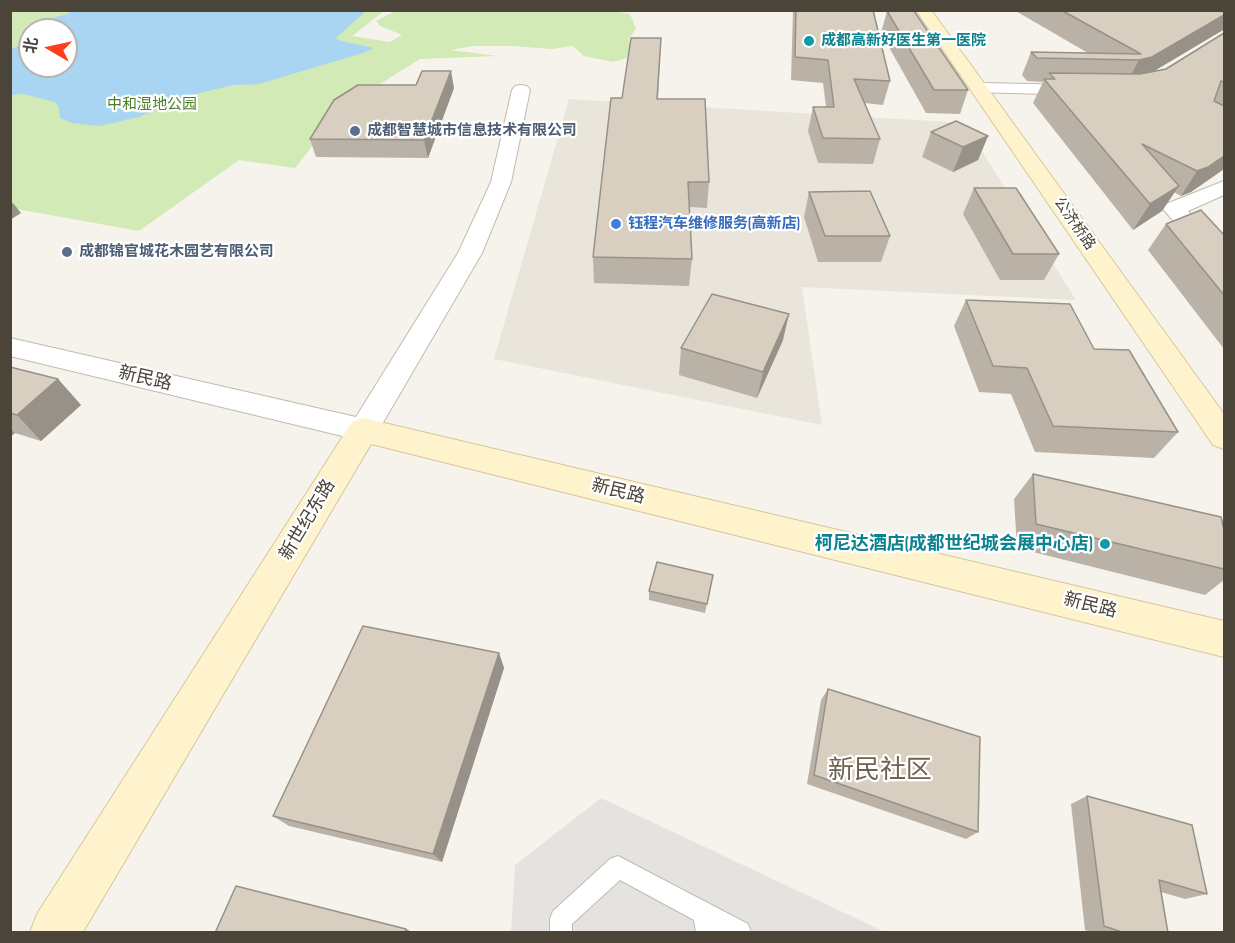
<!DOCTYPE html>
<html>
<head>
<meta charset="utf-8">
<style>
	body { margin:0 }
	#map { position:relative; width:1235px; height:943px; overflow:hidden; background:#f6f3ec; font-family:"Sofia Sans Condensed","Noto Sans SC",sans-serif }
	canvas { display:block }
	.frame { position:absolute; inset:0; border:12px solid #4b4439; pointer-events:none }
	.north { position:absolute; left:18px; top:18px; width:60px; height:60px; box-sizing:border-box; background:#fff; border:2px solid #b7b4b0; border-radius:50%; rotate:279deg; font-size:16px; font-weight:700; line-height:24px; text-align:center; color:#4b4439 }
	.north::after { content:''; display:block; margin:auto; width:21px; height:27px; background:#fc3f1d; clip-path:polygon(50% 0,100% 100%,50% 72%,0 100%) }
</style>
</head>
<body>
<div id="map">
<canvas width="1235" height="943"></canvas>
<div class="frame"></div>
<div class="north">北</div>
</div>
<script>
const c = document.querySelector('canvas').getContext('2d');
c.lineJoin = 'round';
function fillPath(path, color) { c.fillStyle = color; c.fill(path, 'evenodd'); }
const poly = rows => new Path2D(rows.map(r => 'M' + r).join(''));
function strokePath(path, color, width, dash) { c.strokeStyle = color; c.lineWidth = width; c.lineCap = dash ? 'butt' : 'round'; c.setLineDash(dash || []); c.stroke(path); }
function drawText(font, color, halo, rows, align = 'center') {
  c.font = font + ' "Sofia Sans Condensed","Noto Sans SC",sans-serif'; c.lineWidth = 4.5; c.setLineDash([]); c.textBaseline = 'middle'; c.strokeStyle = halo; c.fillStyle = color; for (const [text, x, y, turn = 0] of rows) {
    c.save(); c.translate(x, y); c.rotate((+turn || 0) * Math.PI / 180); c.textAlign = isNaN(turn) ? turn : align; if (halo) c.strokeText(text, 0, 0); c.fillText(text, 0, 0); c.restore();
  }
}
fillPath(poly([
	[569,99,964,123,1076,300,802,287,822,425,494,359]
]), '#eae5da');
fillPath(poly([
	[10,11,384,11,352,36,390,42,402,35,380,26,376,21,395,11,612,11,630,14,636,29,628,40,631,43,634,56,613,62,584,56,573,46,552,49,513,46,473,46,451,50,497,56,420,59,343,107,295,168,239,160,139,231,11,208],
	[30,30,66,30,66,66,30,66]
]), '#d2eab5');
fillPath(poly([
	[601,798,885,932,511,932,515,865]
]), '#e5e3e0');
fillPath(poly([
	[72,10,366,11,336,38,341,41,374,48,363,53,259,84,233,85,192,95,139,117,100,126,72,123,60,118,59,108,55,102,23,94,10,95,11,49,30,41,30,66,66,66,66,30,38,30,36,22,68,14]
]), '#a9d4f2');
const service = poly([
	[618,856,748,924,751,932,696,932,694,920,620,880,572,924,572,932,550,932,550,919,553,911,610,859,618,856]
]);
const minor = poly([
	[979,83,1083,85,1089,86,1092,90,1089,94,1083,95,973,92,970,88,973,84,979,83],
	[521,85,527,86,530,90,511,182,482,253,374,438,363,441,10,356,10,338,356,417,458,253,491,182,512,90,515,86,521,85],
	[1224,181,1224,195,1188,211,1224,251,1224,272,1216,270,1163,209,1166,204,1224,181]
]);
const secondary = poly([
	[916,10,931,10,1224,414,1224,449,1213,445,916,10],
	[363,418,1224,621,1224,657,371,444,83,932,30,932,37,914,352,422,363,418]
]);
strokePath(service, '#c2bbae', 2);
strokePath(minor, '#c2bbae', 2);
strokePath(secondary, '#d6c79b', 2);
fillPath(service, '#fff');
fillPath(minor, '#fff');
fillPath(secondary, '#fff3cd');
fillPath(poly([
	[793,10,873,10,890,81,883,105,865,103,880,139,873,164,818,163,808,131,813,107,826,107,823,83,791,80],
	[1014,10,1224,10,1224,30,1223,30,1154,71,1166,69,1224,33,1224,169,1191,192,1181,196,1174,192,1162,211,1133,230,1033,103,1043,82,1027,81,1022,75,1031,52,1088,53],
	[887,11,968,90,960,114,926,113,881,33],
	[661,38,658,99,709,182,707,208,689,207,692,259,689,286,594,283,593,257,622,98],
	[454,88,428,158,316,157,310,139],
	[931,132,988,136,978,160,953,172,922,157],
	[974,188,1059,254,1044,280,1000,280,963,214],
	[809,192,890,236,881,262,818,262,804,217],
	[1166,224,1224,235,1224,349,1148,250],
	[966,300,1094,349,1178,432,1154,458,1035,452,1011,394,979,392,954,326],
	[783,340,757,398,679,375,681,348],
	[10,367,58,379,81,405,41,441,15,433,10,437],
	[1033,474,1224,530,1224,580,1205,595,1017,548,1014,499],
	[713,575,705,613,649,600,649,591],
	[499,653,504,668,442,862,289,826,273,816],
	[828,689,978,832,966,839,807,784,821,700],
	[1087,796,1207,894,1185,899,1161,892,1168,933,1093,933,1085,930,1071,804]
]), '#bab2a6');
fillPath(poly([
	[1224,15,1224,27,1223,30,1139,80,1127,83,1139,60],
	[451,71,454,88,428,158,424,140],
	[988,136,978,160,953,172,963,147],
	[1224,156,1224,169,1191,192,1181,196,1197,171],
	[1179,186,1162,211,1133,230,1150,204],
	[13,203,21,213,10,220,10,205],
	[789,314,783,340,757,398,763,372],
	[58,379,81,405,41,441,17,415],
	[10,429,15,433,10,437],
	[499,653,504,668,442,862,433,854],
	[406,929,414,933,405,933]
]), '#979187');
const building = poly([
	[796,10,873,10,890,81,854,79,880,139,823,138,813,107,834,107,828,60,795,57,796,10],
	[1061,10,1224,10,1224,15,1152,57,1139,60,1037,58,1031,52,1141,54,1061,10],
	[887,11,914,11,968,90,934,90,887,11],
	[1224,33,1224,82,1221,81,1214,101,1224,106,1224,156,1208,167,1197,171,1142,144,1179,186,1150,204,1044,79,1055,79,1049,73,1140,74,1166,69,1224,33],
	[631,38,661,38,657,99,705,99,709,182,688,182,692,259,593,257,611,98,622,98,631,38],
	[422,71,451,71,424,140,310,139,334,100,358,85,416,85,422,71],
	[956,121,988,136,963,147,931,132,956,121],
	[974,188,1016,188,1059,254,1013,254,974,188],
	[870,191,890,236,825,236,809,192,870,191],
	[1201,210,1224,235,1224,295,1166,224,1201,210],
	[712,294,789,314,763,372,681,348,712,294],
	[966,300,1070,304,1094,349,1129,350,1178,432,1053,426,1027,368,993,366,966,300],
	[10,367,58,379,17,415,10,413,10,367],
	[1033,474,1221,517,1224,530,1224,569,1036,524,1033,474],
	[657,562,713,575,707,604,649,591,657,562],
	[363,626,499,653,433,854,273,816,363,626],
	[828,689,980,737,978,832,814,775,828,689],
	[1087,796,1192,825,1207,894,1159,880,1168,933,1125,933,1104,926,1087,796],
	[236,886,406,929,405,933,215,933,236,886]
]);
fillPath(building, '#d8cfc1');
strokePath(building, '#979187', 1.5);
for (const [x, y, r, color] of [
	[809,41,6,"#0f9aa8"],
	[355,131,6,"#5c6f8a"],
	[616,224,6,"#3f7fe0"],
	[67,252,6,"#5c6f8a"],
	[1105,544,6,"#0f9aa8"]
]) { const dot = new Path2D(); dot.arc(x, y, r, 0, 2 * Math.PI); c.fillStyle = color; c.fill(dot); strokePath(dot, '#fff', 2); }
drawText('bold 15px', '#0d838f', '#fff', [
	["成都高新好医生第一医院",821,41]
], 'left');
drawText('15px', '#4a7f2a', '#fff', [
	["中和湿地公园",152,105]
]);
drawText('bold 15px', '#4e5e75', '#fff', [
	["成都智慧城市信息技术有限公司",367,131],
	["成都锦官城花木园艺有限公司",79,252]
], 'left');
drawText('bold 15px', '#366cbe', '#fff', [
	["钰程汽车维修服务(高新店)",628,224]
], 'left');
drawText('15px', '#4b4439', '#fff', [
	["公济桥路",1074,224,55]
]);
drawText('18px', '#4b4439', '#fff', [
	["新民路",145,379,13],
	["新民路",618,492,14],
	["新世纪东路",308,520,-59],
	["新民路",1090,606,14]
]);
drawText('bold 18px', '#0d838f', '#fff', [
	["柯尼达酒店(成都世纪城会展中心店)",1093,544]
], 'right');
drawText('26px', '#6e6250', '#fff', [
	["新民社区",880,771]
]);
</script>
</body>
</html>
